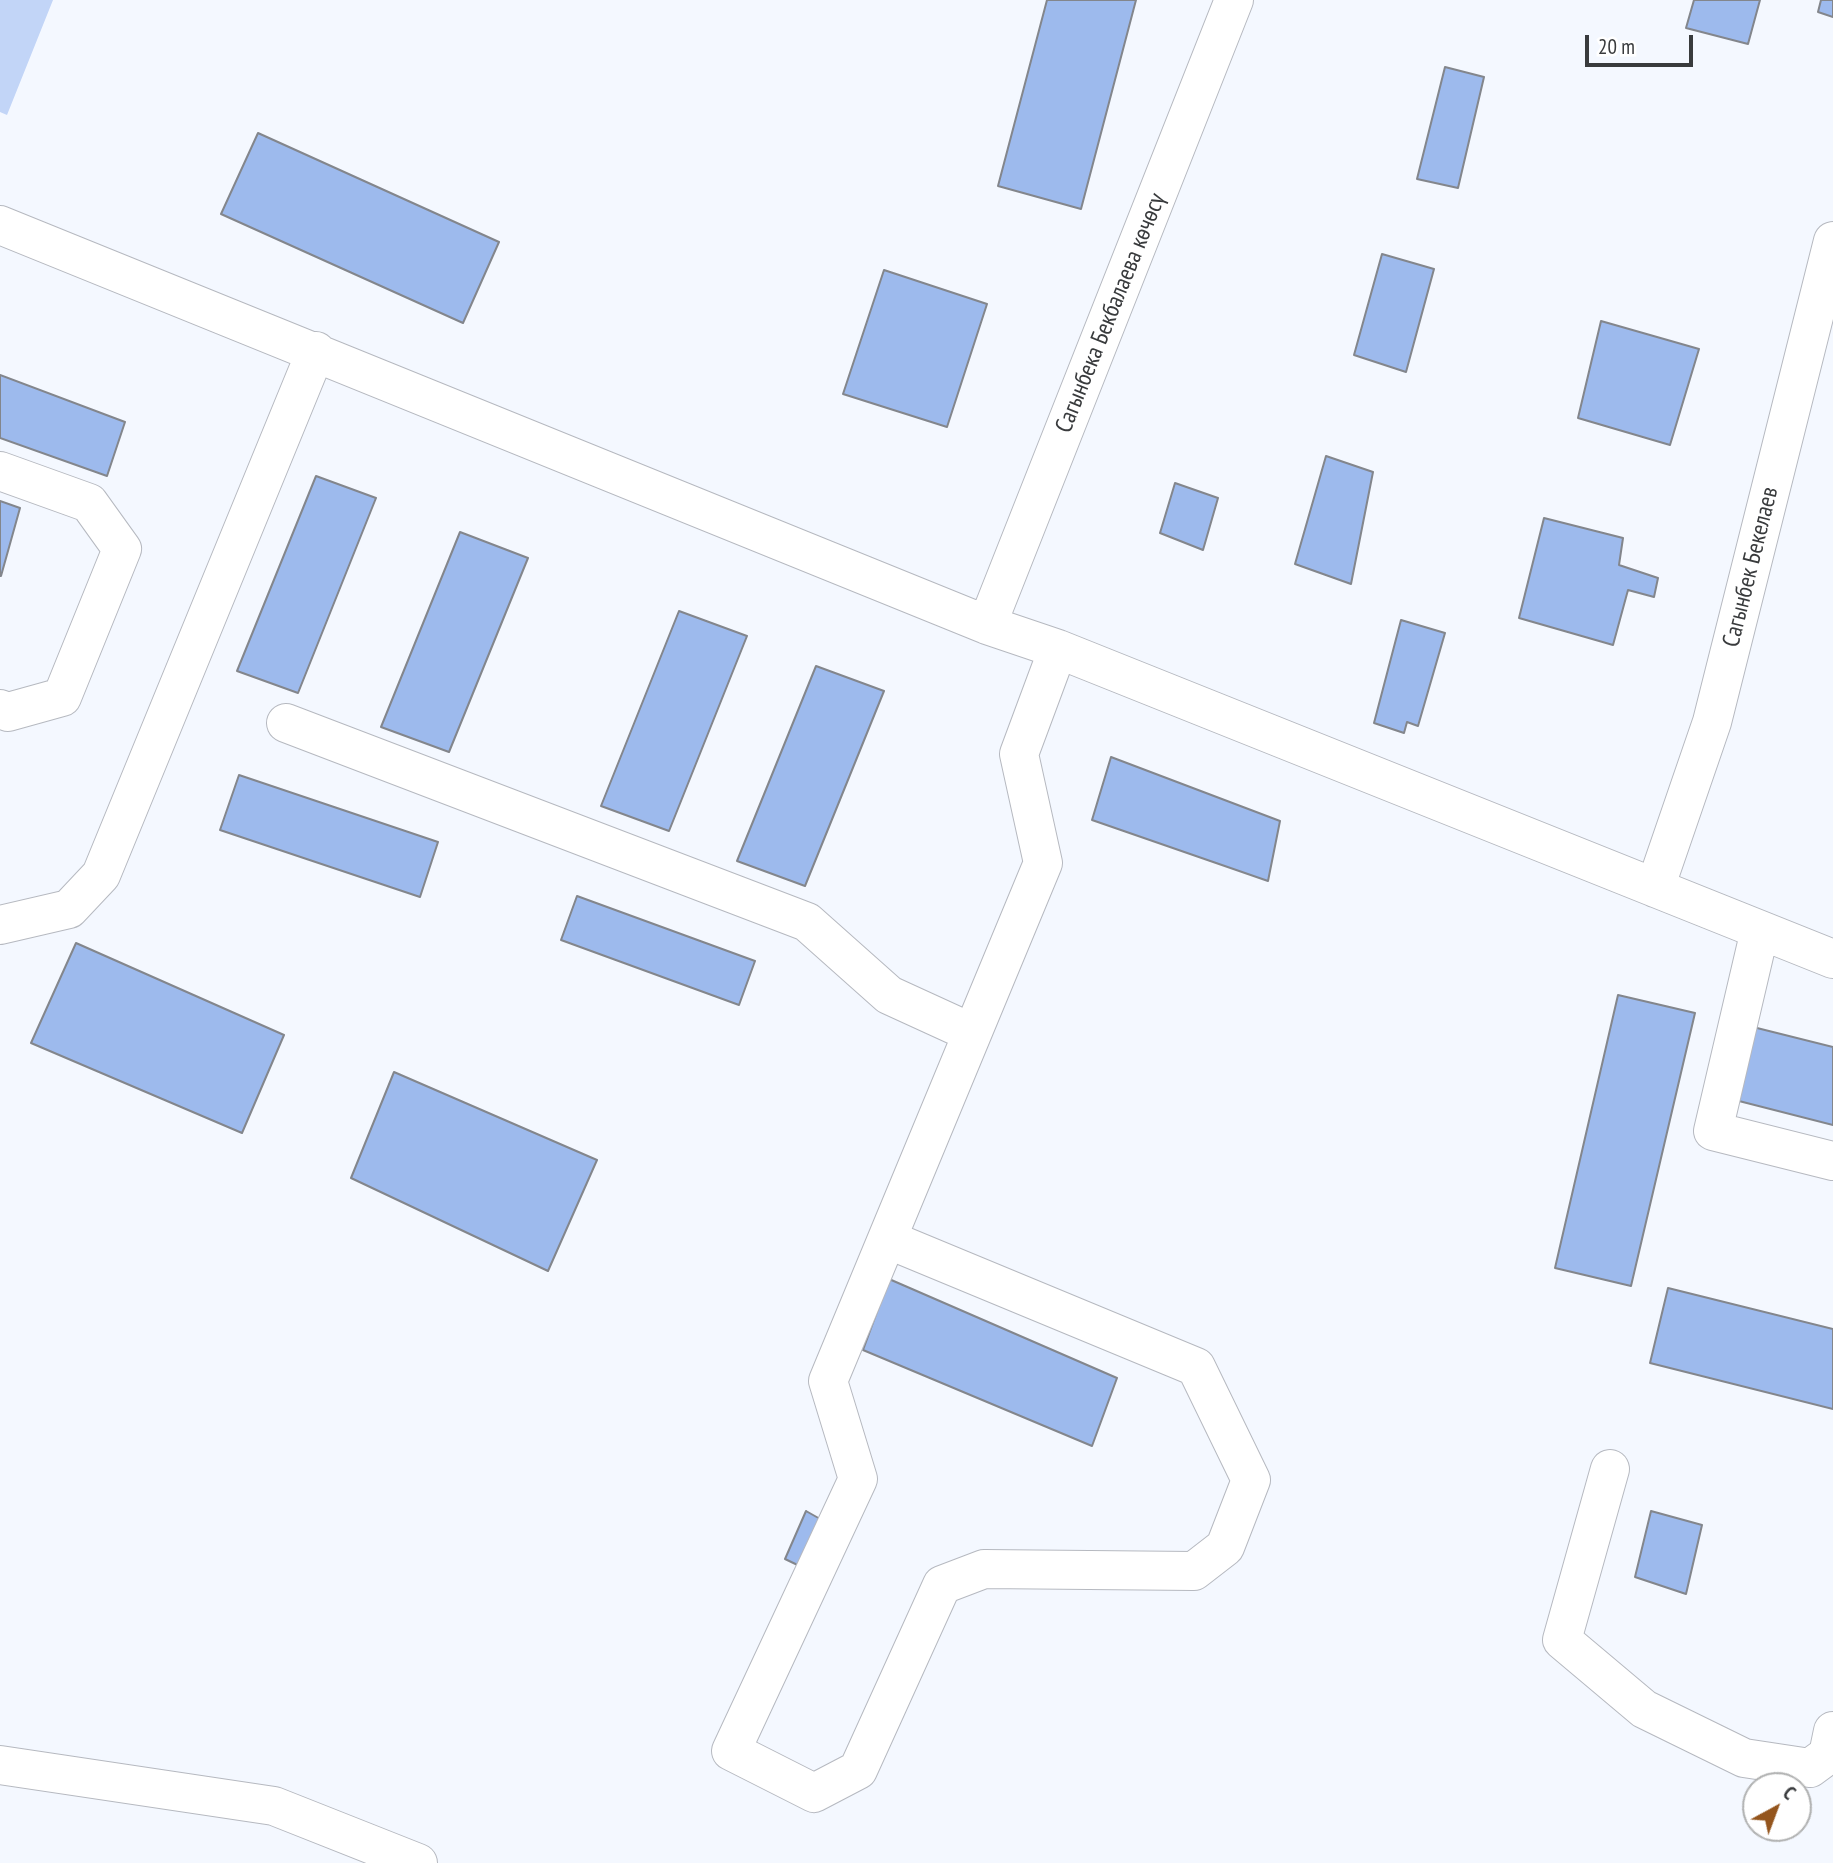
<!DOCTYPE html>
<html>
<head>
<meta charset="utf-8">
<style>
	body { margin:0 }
	#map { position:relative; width:1833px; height:1863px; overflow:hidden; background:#f4f8ff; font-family:"PT Sans Narrow",sans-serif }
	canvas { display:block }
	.north { position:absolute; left:1742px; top:1772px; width:70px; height:70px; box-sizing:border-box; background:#fff; border:2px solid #b0b1b1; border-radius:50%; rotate:41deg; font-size:19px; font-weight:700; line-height:28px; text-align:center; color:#393b3d }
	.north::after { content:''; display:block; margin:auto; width:24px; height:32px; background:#94551d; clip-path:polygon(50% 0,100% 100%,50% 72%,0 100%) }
	.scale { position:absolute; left:1585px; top:35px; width:108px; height:32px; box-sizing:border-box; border:4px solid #393b3d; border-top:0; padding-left:9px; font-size:21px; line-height:24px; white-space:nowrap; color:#393b3d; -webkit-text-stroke:5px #fff; paint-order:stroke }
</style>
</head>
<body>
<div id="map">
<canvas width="1833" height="1863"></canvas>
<div class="north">С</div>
<div class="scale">20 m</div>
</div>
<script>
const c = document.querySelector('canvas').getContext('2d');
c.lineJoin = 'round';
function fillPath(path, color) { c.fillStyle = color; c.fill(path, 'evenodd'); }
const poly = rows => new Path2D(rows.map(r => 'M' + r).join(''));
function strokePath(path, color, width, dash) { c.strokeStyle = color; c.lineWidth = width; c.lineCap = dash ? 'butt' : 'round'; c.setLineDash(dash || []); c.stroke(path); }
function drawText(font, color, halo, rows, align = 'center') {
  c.font = font + ' "PT Sans Narrow",sans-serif'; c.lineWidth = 6; c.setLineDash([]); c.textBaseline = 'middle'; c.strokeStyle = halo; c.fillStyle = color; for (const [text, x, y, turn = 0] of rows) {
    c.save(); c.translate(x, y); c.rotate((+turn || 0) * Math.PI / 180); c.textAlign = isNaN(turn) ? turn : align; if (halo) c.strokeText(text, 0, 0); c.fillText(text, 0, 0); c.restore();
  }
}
fillPath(poly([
	[0,0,53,0,7,115,0,112]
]), '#c2d5f7');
const building = poly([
	[1047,0,1136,0,1081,209,998,186,1047,0],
	[1694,0,1760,0,1748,44,1686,28,1694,0],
	[1821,0,1833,0,1833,17,1818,12,1821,0],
	[1445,67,1484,77,1458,188,1417,179,1445,67],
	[258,133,499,242,463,323,221,214,258,133],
	[1382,254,1434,269,1406,372,1354,355,1382,254],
	[884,270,987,304,947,427,843,394,884,270],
	[1601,321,1699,349,1670,445,1578,418,1601,321],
	[0,375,125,422,107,476,0,438,0,375],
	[1326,456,1373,472,1351,584,1295,564,1326,456],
	[316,476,376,498,298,693,237,671,316,476],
	[1175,483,1218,498,1203,550,1160,533,1175,483],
	[0,501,20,508,1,576,0,576,0,501],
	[1544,518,1623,538,1619,565,1658,578,1654,597,1628,590,1613,645,1519,618,1544,518],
	[460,532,528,558,449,752,381,727,460,532],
	[679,611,747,636,669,831,601,806,679,611],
	[1401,620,1445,633,1418,726,1407,722,1404,733,1374,723,1401,620],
	[816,666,884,691,805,886,737,861,816,666],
	[1111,757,1280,821,1268,881,1092,820,1111,757],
	[239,775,438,842,420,897,220,830,239,775],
	[577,896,755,961,739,1005,561,940,577,896],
	[76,943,284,1035,242,1133,31,1043,76,943],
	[1618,995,1695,1013,1631,1286,1555,1268,1618,995],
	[1753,1027,1833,1047,1833,1125,1735,1100,1753,1027],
	[394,1072,597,1160,548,1271,351,1178,394,1072],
	[889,1279,1117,1378,1092,1446,863,1350,889,1279],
	[1668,1288,1833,1329,1833,1409,1650,1363,1668,1288],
	[806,1511,829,1524,808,1570,785,1559,806,1511],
	[1651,1511,1702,1525,1686,1594,1635,1577,1651,1511]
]);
fillPath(building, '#9dbaed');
strokePath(building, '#83868c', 2);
const minor = poly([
	[0,225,987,625,1058,649,1833,959],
	[0,471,89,503,122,549,62,697,8,712,0,709],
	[987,625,1234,0],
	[286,723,807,922,889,995,972,1033],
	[1655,888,1712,722,1833,241],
	[0,925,69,909,101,875,316,351],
	[1760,930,1713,1131,1833,1161],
	[887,1239,1196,1367,1251,1480,1225,1547,1194,1571,984,1569,942,1585,858,1770,814,1793,731,1751,858,1479,828,1381,1043,863,1019,754,1058,649],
	[1610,1469,1562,1640,1644,1709,1744,1758,1810,1768,1828,1755,1833,1731],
	[0,1765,274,1806,418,1863]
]);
strokePath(minor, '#b6b9c0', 40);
strokePath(minor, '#fff', 38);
drawText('24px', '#393b3d', '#fff', [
	["Сагынбека Бекбалаева көчөсү",1111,313,-68],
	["Сагынбек Бекелаев",1751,567,-76]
]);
</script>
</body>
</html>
